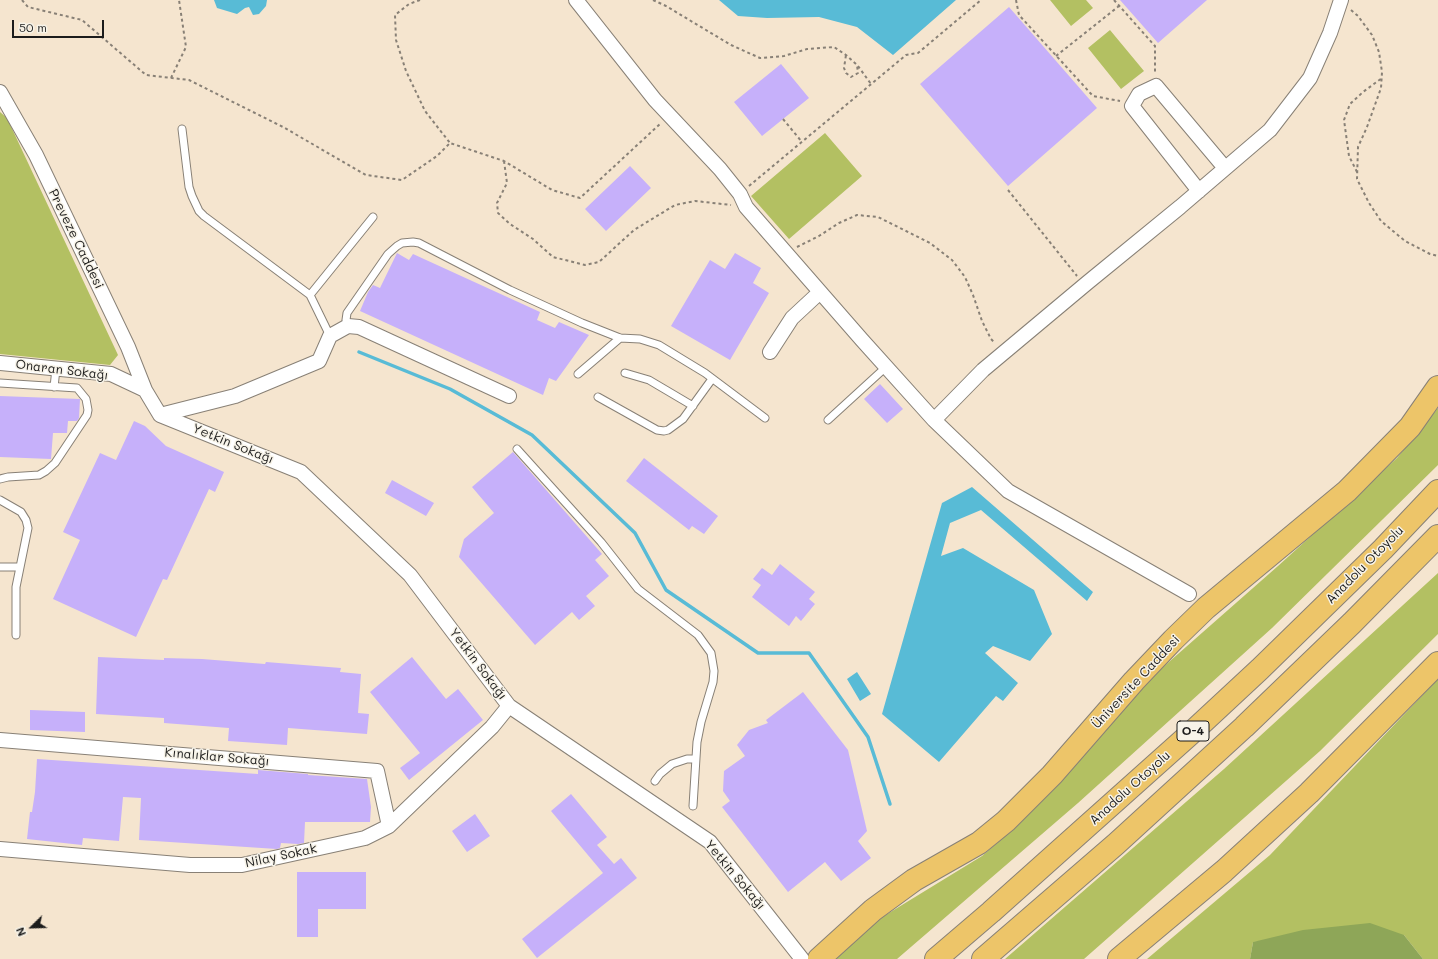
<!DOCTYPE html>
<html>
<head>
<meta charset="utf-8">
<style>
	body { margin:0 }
	#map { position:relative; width:1438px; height:959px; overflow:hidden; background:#f5e5cf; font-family:Mali,sans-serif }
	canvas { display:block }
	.north { position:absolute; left:12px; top:907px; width:40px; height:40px; -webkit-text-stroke:3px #f7f3e8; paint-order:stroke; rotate:247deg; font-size:11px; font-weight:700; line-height:16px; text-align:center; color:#1c1c1c }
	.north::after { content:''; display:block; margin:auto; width:14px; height:18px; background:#1c1c1c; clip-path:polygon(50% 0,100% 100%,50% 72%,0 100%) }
	.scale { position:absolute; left:12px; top:20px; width:92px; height:18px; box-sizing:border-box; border:2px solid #1c1c1c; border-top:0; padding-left:5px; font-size:12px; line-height:14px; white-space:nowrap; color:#1c1c1c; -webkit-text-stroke:3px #f7f3e8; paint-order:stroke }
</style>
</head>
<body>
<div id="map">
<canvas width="1438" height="959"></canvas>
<div class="north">N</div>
<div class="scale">50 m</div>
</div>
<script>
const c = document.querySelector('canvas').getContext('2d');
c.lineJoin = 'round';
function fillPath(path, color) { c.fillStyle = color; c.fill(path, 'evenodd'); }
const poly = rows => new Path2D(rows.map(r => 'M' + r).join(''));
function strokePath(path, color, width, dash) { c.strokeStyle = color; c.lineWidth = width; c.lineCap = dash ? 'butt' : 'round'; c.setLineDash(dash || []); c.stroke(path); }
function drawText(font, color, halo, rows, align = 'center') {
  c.font = font + ' Mali,sans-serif'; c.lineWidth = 3; c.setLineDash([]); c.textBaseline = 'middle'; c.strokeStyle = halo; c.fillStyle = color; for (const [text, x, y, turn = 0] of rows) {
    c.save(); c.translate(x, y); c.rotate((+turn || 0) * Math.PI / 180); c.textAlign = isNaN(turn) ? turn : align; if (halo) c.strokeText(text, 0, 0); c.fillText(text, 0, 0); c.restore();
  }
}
fillPath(poly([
	[1050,0,1086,0,1093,8,1071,26],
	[1110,30,1144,71,1121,89,1088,48],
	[0,112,7,118,118,355,110,365,0,354],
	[825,133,862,176,789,239,751,196],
	[1438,408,1438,465,1272,628,1078,803,897,959,836,959,871,924,982,856,1012,830,1153,676,1278,566,1397,458],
	[1438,573,1438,634,1320,751,1084,959,1005,959,1224,769],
	[1438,679,1438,959,1423,959,1404,935,1253,942,1250,959,1147,959,1270,855]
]), '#b3c062');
fillPath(poly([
	[1370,923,1404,935,1423,959,1250,959,1253,942,1303,930]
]), '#8ea658');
fillPath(poly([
	[214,0,267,0,266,6,259,14,253,15,249,7,245,8,237,14,217,8],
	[719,0,956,0,893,55,857,27,819,17,767,18,738,16],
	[972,487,1093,592,1087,601,981,510,950,523,941,556,963,548,1034,590,1052,634,1030,661,993,646,985,653,1018,683,1003,701,996,696,939,762,882,714,942,503],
	[857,672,871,694,860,701,847,679]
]), '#58bbd6');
strokePath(poly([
	[359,352,450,389,532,435,635,533,666,590,758,653,809,653,868,737,890,804]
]), '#58bbd6', 3.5);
fillPath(poly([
	[1120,0,1207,0,1158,43],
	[1009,7,1097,108,1008,186,920,84],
	[781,64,809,98,762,136,734,102],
	[630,166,651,188,606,231,585,209],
	[397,253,409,260,413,254,540,312,537,320,555,328,559,322,589,335,556,381,549,378,543,395,360,311,368,292,373,285,380,288],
	[735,253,761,268,753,283,769,293,730,360,671,326,710,260,725,269],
	[880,384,903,409,887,423,864,399],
	[0,396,80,399,79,418,77,421,68,421,67,433,53,433,51,459,0,457],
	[134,421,145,426,166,446,224,472,215,492,209,489,167,580,163,579,136,637,53,599,80,540,63,532,100,453,116,460],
	[513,452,602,554,595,560,609,576,586,596,595,606,579,620,572,612,535,645,459,557,464,539,494,513,472,487],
	[644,458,718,516,704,534,692,526,689,530,626,481],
	[392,480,434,503,426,516,385,493],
	[780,564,815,592,809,599,815,604,801,621,796,616,789,626,752,597,761,585,753,579,762,568,772,575],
	[98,657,164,660,164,658,202,659,265,664,266,662,341,668,340,672,361,674,358,713,369,714,367,734,288,728,287,745,228,741,229,728,164,723,164,718,96,714],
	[412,657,446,699,458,689,483,720,409,780,400,768,420,753,370,692],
	[803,692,848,750,867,831,858,841,871,858,841,881,825,862,788,892,722,807,730,801,723,791,724,771,745,756,737,745,749,730,768,723,766,720],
	[30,710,85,712,85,732,30,730],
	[37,759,258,774,258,770,308,774,308,775,367,779,371,807,370,822,305,822,304,843,298,844,281,843,280,848,277,849,139,840,141,798,123,797,119,841,83,838,82,845,27,839,30,812,32,812,35,792],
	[571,794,607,837,597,845,614,864,621,858,637,878,537,958,522,939,603,873,551,811],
	[475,814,490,836,467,852,452,831],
	[297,872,366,872,366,909,318,909,318,937,297,937]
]), '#c6b0fa');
const lane = poly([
	[182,129,189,187,192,196,199,211,204,216,310,295,330,336],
	[310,295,373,217],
	[348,326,346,320,347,313,388,254,397,246,402,243,413,242,419,243,510,290,582,323,620,338,640,339,659,345,705,373,765,418],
	[625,373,649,380,693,406],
	[578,374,620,338],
	[0,383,77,388,86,399,88,410,87,415,55,463,46,471,39,475,8,477,0,479],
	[54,387,56,369],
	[598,397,657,430,664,431,668,430,683,419,712,379],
	[828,420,886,367],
	[517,449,601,542,638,589,698,635,711,653,714,671,713,682,701,722,697,742,693,806],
	[0,500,21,512,26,520,28,528,16,587,16,635],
	[0,567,20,567],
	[655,781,660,774,672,764,687,759,696,759]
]);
const street = poly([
	[576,0,655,100,720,169,740,194,746,207,862,340,934,420],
	[0,92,36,155,128,347,145,390,160,415,301,472,410,575,509,706,710,842,802,959],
	[1199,191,1132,106,1139,94,1156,86,1225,168],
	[770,352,792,318,820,292],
	[0,363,111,374,145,390],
	[160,415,235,396,319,361,330,336,348,326,359,327,509,396],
	[1189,594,1008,491,934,420,983,370,1087,283,1180,207,1270,130,1310,78,1330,33,1341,0],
	[0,740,377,771,389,826],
	[0,849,190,865,242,865,365,838,389,826,492,727,509,706]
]);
const primary = poly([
	[819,959,873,910,914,880,979,843,1006,821,1052,775,1134,681,1173,640,1206,608,1347,491,1410,427,1438,387],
	[1119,959,1224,871,1309,793,1438,663]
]);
const highway = poly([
	[936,959,991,912,1189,735,1260,669,1383,549,1438,491],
	[983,959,1116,844,1244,727,1352,623,1438,536]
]);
strokePath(lane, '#888076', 9);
strokePath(street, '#888076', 16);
strokePath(primary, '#888076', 24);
strokePath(highway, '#888076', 24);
strokePath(poly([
	[22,0,28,7,82,20,146,75,189,80,283,127,366,175,402,180,437,156,450,143,504,161,552,190,580,198,661,123],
	[420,0,409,4,395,15,396,40,406,71,425,111,450,143],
	[653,0,666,6,731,45,760,58,784,56,807,49,834,47,846,55,857,65,858,73,851,77,846,73,844,68,846,55],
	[1016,0,1019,15,1093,96,1120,101],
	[1114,0,1155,46,1155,73],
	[1351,10,1358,16,1372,35,1379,52,1382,72,1381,88,1367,127,1358,147,1357,179,1369,203,1381,221,1405,241,1430,254,1438,256],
	[1056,56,1119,6],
	[858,66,871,84],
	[171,78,186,47,179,0],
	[783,119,802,142],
	[504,161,507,183,497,203,498,213,510,224,533,239,553,257,585,265,599,262,634,230,675,205,695,201,731,205],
	[1357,172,1349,156,1344,120,1350,104,1363,92,1382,78],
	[749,186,906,55,918,53,981,0],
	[1008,190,1077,276],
	[797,247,819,236,839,223,857,215,878,217,930,243,952,260,965,277,973,295,982,321,991,339,995,343]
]), '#888076', 2, [3, 3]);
strokePath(lane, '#fff', 7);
strokePath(street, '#fff', 14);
strokePath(primary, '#edc569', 22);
strokePath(highway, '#edc569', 22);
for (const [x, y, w] of [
	[1193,731,32]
]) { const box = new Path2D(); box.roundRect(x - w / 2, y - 10, w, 20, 3); c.fillStyle = '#f7f3e8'; c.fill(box); strokePath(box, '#1c1c1c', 1); }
drawText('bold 12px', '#1c1c1c', null, [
	["O-4",1193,731]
]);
drawText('13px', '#1c1c1c', '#f7f3e8', [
	["Preveze Caddesi",76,239,64],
	["Onaran Sokağı",62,370,7],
	["Yetkin Sokağı",233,444,22],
	["Anadolu Otoyolu",1365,565,-45],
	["Yetkin Sokağı",478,664,53],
	["Üniversite Caddesi",1136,682,-47],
	["Kınalıklar Sokağı",217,757,5],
	["Anadolu Otoyolu",1130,788,-42],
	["Nilay Sokak",281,856,-12],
	["Yetkin Sokağı",735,875,50]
]);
</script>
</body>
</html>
